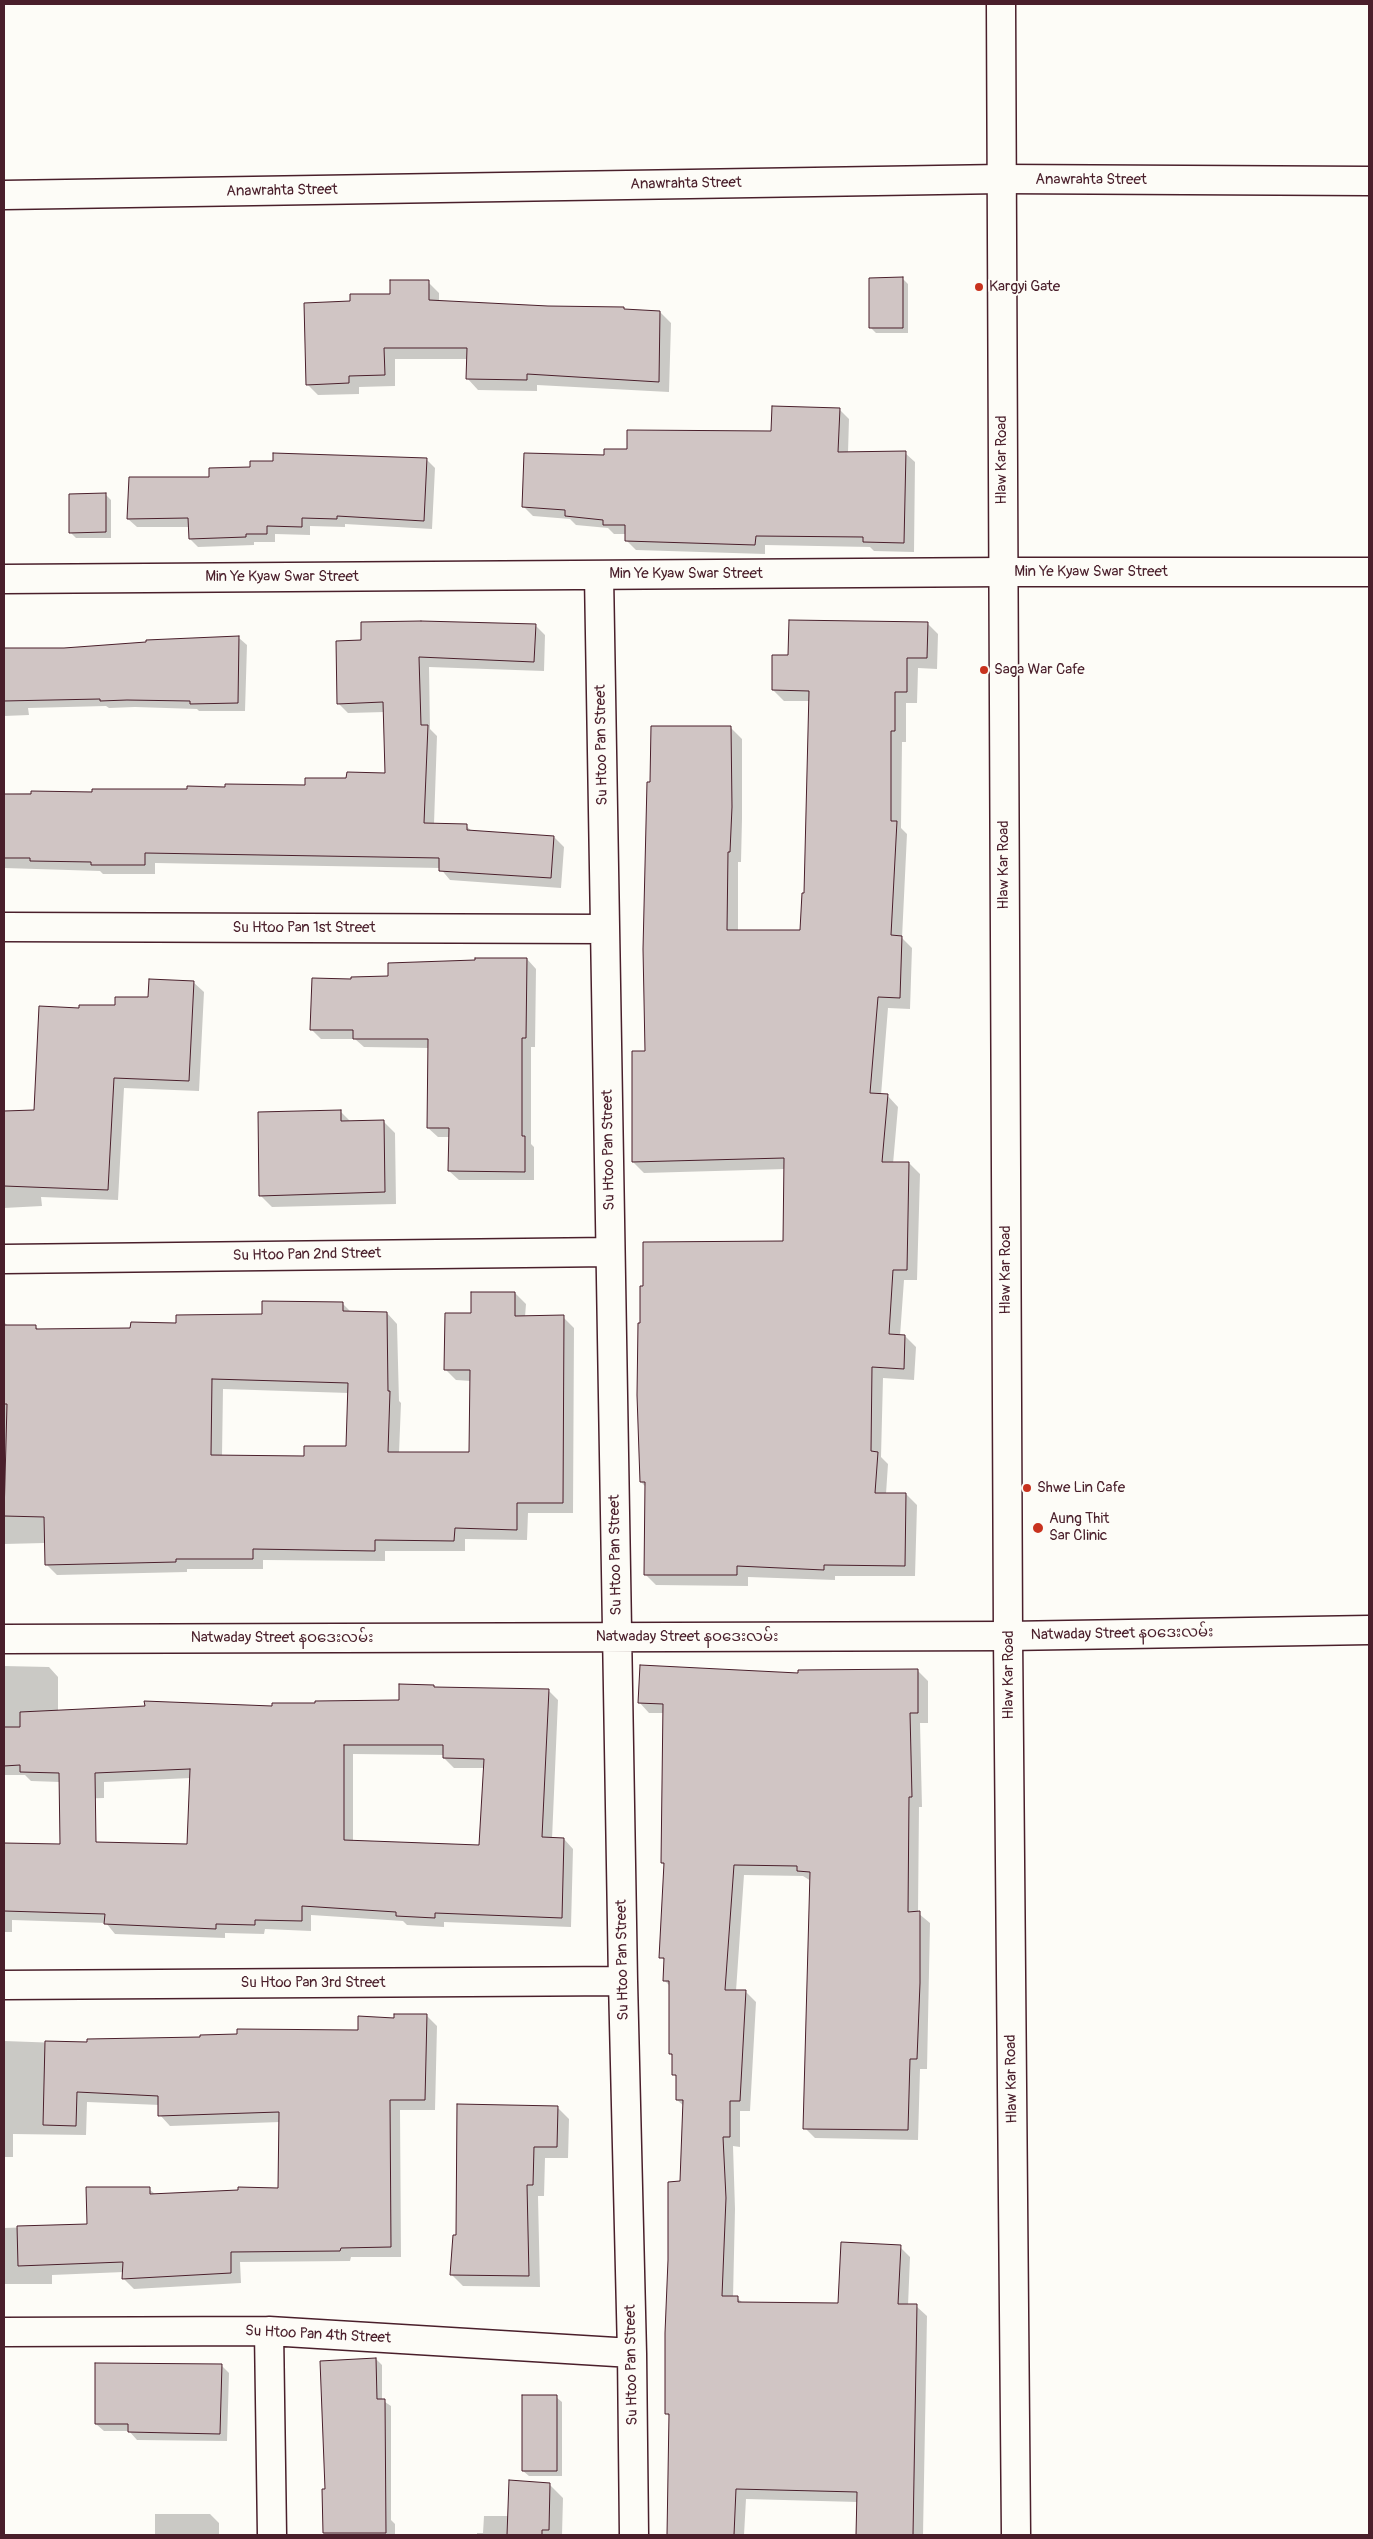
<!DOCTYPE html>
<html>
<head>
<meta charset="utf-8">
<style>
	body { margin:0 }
	#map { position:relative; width:1373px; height:2539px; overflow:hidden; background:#fdfcf7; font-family:Pangolin,sans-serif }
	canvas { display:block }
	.frame { position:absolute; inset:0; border:5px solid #4a1f2b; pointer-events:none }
</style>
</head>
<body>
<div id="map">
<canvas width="1373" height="2539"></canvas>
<div class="frame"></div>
</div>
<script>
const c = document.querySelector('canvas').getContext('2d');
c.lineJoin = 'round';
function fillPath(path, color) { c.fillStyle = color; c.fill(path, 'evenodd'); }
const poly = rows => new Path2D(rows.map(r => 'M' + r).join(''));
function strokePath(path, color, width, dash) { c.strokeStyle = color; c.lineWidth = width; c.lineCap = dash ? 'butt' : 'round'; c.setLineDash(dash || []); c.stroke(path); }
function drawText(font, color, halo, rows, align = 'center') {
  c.font = font + ' Pangolin,"Noto Sans Myanmar",sans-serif'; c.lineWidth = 4; c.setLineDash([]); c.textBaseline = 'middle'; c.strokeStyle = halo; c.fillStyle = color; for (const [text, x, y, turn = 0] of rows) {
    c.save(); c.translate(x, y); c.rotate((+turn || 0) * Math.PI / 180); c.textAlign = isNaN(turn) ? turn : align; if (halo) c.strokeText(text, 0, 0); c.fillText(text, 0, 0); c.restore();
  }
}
fillPath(poly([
	[903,279,908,284,908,333,876,333,871,328],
	[428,282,439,293,439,302,548,307,623,308,626,311,660,312,671,323,669,392,537,385,537,391,478,390,467,378,468,359,395,359,395,386,359,387,359,394,318,395,307,384,352,302,391,296],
	[839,409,849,419,848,453,905,453,915,462,914,552,874,551,870,547,765,545,765,554,636,550,626,540,626,534,614,534,608,528,576,525,570,519,533,516,523,506,605,456,628,450,772,432],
	[427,460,435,468,432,529,345,524,345,527,310,526,310,535,275,534,275,542,254,542,254,545,198,547,190,539,190,527,137,527,128,519,210,478],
	[106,495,111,500,111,538,76,538,71,533],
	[927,623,938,634,937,669,918,668,917,703,906,703,906,742,902,742,901,828,907,834,902,938,912,948,910,1009,888,1008,881,1095,887,1095,898,1107,893,1164,909,1163,920,1174,917,1280,904,1280,900,1336,905,1336,916,1347,914,1380,883,1378,881,1457,888,1464,886,1494,906,1494,917,1505,915,1576,835,1576,835,1580,748,1577,748,1586,656,1585,645,1574,646,1487,641,1482,784,1242,786,1169,644,1173,633,1162,646,1052,731,728,742,739,742,819,741,862,738,862,738,932,801,931,805,895,810,701,784,701,773,690,789,656],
	[535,625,545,635,544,671,429,667,430,729,437,736,434,824,466,826,473,832,554,837,564,847,561,888,450,880,440,868,155,863,155,874,103,874,100,871,4,868,4,794,306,786,386,774,385,712,348,713,338,703,337,642],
	[239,638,247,645,245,711,199,711,197,709,135,707,109,708,106,706,28,708,29,715,4,716,4,649,64,649],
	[527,959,536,969,535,1047,531,1047,531,1144,534,1147,534,1180,459,1180,449,1171,450,1137,438,1137,428,1128,429,1048,364,1047,355,1039,321,1039,311,1029,353,980],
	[193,982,204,992,199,1091,124,1088,118,1200,41,1197,42,1206,4,1208,4,1113,35,1111,80,1009,116,1007,149,998],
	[340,1111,351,1122,383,1121,395,1133,396,1204,272,1207,260,1195],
	[515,1293,526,1304,525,1317,563,1317,574,1328,573,1513,528,1513,527,1540,465,1539,465,1551,385,1551,385,1561,263,1560,263,1569,187,1569,187,1572,57,1575,46,1564,45,1543,4,1544,4,1322,8,1326,35,1326,39,1330,132,1330,263,1315,342,1303,352,1313,387,1313,397,1324,399,1401,401,1403,399,1453,470,1453,471,1381,456,1380,445,1369,472,1314],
	[223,1389,349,1393,348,1447,305,1458,222,1456],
	[4,1666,49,1667,58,1677,58,1711,273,1707,400,1701,433,1686,436,1689,548,1690,558,1700,552,1839,564,1839,573,1849,571,1927,444,1922,444,1927,407,1925,403,1921,311,1915,311,1931,265,1929,264,1934,225,1933,225,1938,115,1934,106,1923,12,1920,12,1932,4,1932,4,1852,188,1845,191,1778,104,1782,104,1798,70,1799,60,1782,31,1781,25,1775,4,1775],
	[353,1754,444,1755,444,1758,454,1768,484,1768,480,1846,353,1841],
	[918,1671,928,1681,928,1723,920,1723,922,1807,919,1807,918,1913,930,1923,927,2069,920,2069,918,2140,815,2138,805,2128,811,1881,803,1876,744,1875,736,1991,746,1992,756,2002,750,2111,740,2111,740,2147,733,2146,735,2209,733,2298,737,2298,743,2303,839,2305,900,2247,910,2257,908,2306,916,2306,927,2316,923,2535,857,2535,858,2502,746,2499,744,2535,668,2535,670,2417,667,2414,682,2182,684,2106,677,2100,677,2078,674,2074,673,2057,670,2053,671,1987,664,1980,665,1961,661,1957,665,1866,662,1863,664,1713,649,1713,639,1702,799,1674],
	[427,2016,437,2026,435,2110,400,2110,401,2257,351,2257,350,2261,240,2262,241,2283,134,2289,124,2279,124,2272,52,2275,52,2284,4,2284,4,2228,89,2225,149,2189,156,2195,280,2189,280,2122,170,2126,160,2115,160,2105,87,2102,86,2135,13,2134,13,2157,4,2157,4,2041,88,2044,359,2031,396,2019],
	[557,2107,569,2119,568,2158,545,2158,544,2196,538,2196,540,2287,463,2286,452,2275,458,2236],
	[376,2359,382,2365,382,2400,391,2406,391,2520,395,2524,395,2535,324,2535,324,2490,326,2490],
	[221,2365,229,2373,227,2441,137,2440,129,2431,104,2431,96,2424],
	[556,2397,562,2402,562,2476,529,2476,523,2471],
	[549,2484,563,2498,562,2535,477,2535,477,2533,483,2533,484,2516,509,2516],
	[155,2514,210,2514,219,2523,219,2535,133,2535,155,2534]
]), '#0003');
const building = poly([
	[903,277,903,328,869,328,869,278,903,277],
	[390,280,429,280,429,300,548,306,624,307,624,309,660,311,659,382,527,374,527,380,466,379,467,348,384,348,385,375,349,376,349,383,306,385,304,303,350,301,350,294,390,294,390,280],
	[772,406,840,408,838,452,906,451,904,543,863,542,863,537,756,536,755,545,625,541,625,525,603,525,603,520,565,516,565,510,522,507,524,453,604,455,604,449,627,449,627,430,771,431,772,406],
	[273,453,427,458,424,521,337,516,337,519,302,518,302,527,267,526,267,534,246,534,246,537,189,539,188,518,127,519,129,477,209,477,209,468,250,467,250,461,273,461,273,453],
	[106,493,106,532,69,533,69,494,106,493],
	[789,620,928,622,927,658,907,658,907,692,895,692,895,731,891,731,891,821,897,821,891,935,902,936,900,998,878,997,870,1093,888,1094,882,1162,909,1162,907,1270,893,1270,889,1334,905,1335,904,1369,872,1367,871,1451,878,1452,875,1493,906,1493,905,1566,824,1565,824,1570,737,1566,737,1575,644,1575,645,1482,640,1482,637,1395,638,1323,640,1323,640,1286,643,1286,643,1242,783,1241,784,1158,632,1162,632,1051,645,1051,643,949,647,782,650,782,651,726,731,726,732,807,730,852,728,852,727,930,800,930,802,893,804,893,809,691,772,690,772,655,788,655,789,620],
	[421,621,536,624,534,662,419,657,421,725,428,725,424,823,467,824,467,830,554,836,551,878,439,871,439,858,145,853,145,865,91,865,91,862,30,861,30,858,4,858,4,794,31,794,31,791,92,792,92,789,187,789,187,786,225,787,225,784,305,785,305,778,346,778,347,772,385,773,383,702,337,704,336,641,361,640,361,622,421,621],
	[239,636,238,703,190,704,190,701,127,700,100,701,100,699,4,701,4,648,64,648,146,642,146,640,239,636],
	[475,958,527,958,526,1038,522,1038,522,1136,525,1136,525,1172,448,1171,449,1128,427,1128,428,1039,353,1039,353,1030,310,1030,312,978,351,979,351,977,388,976,388,963,475,960,475,958],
	[149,979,194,981,189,1081,114,1078,108,1190,4,1186,4,1111,34,1110,39,1006,79,1008,79,1005,115,1005,115,997,148,997,149,979],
	[341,1110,341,1121,384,1120,385,1192,259,1196,258,1112,341,1110],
	[471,1292,515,1292,515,1316,564,1315,563,1503,517,1503,517,1530,455,1528,454,1541,375,1540,375,1551,253,1549,253,1559,176,1559,176,1562,45,1565,44,1517,4,1516,7,1404,4,1404,4,1325,36,1325,36,1329,130,1328,131,1322,176,1323,176,1315,262,1314,262,1301,343,1302,343,1311,387,1312,388,1391,390,1391,388,1452,469,1452,470,1370,444,1370,445,1313,471,1313,471,1292],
	[212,1379,348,1383,346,1446,304,1446,304,1456,211,1455,212,1379],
	[640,1665,798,1673,798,1670,918,1669,918,1713,910,1713,912,1797,909,1797,908,1912,920,1911,920,1983,917,2059,910,2059,908,2130,803,2129,810,1872,797,1871,797,1866,734,1865,725,1990,746,1990,740,2101,730,2101,730,2137,723,2137,726,2198,722,2296,738,2296,738,2302,838,2303,841,2242,901,2245,898,2304,917,2304,913,2535,856,2535,857,2492,736,2489,734,2535,667,2535,669,2414,665,2414,665,2333,668,2260,668,2182,680,2181,683,2100,676,2100,676,2075,672,2075,672,2054,669,2054,669,1981,663,1981,664,1958,659,1958,664,1863,661,1863,663,1704,638,1703,640,1665],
	[399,1684,434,1685,434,1687,549,1689,542,1837,564,1838,562,1918,435,1913,435,1918,396,1916,396,1912,302,1906,302,1921,255,1920,255,1925,216,1924,216,1929,104,1924,105,1914,4,1911,4,1843,60,1844,59,1773,20,1772,20,1765,4,1766,4,1727,20,1727,20,1712,145,1706,144,1701,272,1706,272,1703,315,1703,315,1701,399,1700,399,1684],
	[344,1745,443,1745,443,1758,484,1759,479,1845,344,1840,344,1745],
	[190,1769,187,1844,96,1842,95,1773,190,1769],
	[394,2014,427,2014,425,2100,390,2100,391,2247,341,2248,340,2251,231,2252,231,2273,122,2279,123,2262,18,2266,17,2226,87,2224,86,2187,150,2187,150,2194,238,2190,238,2187,278,2188,279,2112,158,2116,158,2096,77,2092,76,2126,43,2125,45,2041,87,2042,87,2039,200,2037,200,2035,237,2034,237,2029,358,2030,358,2016,394,2018,394,2014],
	[457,2104,558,2106,557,2147,534,2147,533,2185,527,2185,529,2276,450,2275,453,2235,456,2235,457,2104],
	[376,2358,377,2399,385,2399,386,2533,323,2533,322,2489,325,2489,320,2361,376,2358],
	[95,2363,222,2364,220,2434,128,2432,128,2424,95,2424,95,2363],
	[522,2395,557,2395,557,2471,522,2471,522,2395],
	[509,2480,550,2483,549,2530,542,2530,542,2535,507,2535,509,2480]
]);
fillPath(building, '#d0c5c4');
strokePath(building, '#4a1f2b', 1);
const street = poly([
	[4,195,1001,179,1369,181],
	[599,575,623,1981,632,2353,634,2535],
	[4,579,1002,572,1369,572],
	[4,927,605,929],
	[4,1259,610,1252],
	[4,1639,1008,1636,1369,1630],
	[4,1985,623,1981],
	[269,2331,272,2535],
	[4,2332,269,2331,632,2353]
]);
const secondary = poly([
	[1001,4,1008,1636,1016,2535]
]);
strokePath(street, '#4a1f2b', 31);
strokePath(secondary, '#4a1f2b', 31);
strokePath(street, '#fdfcf7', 28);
strokePath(secondary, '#fdfcf7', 28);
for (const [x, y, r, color] of [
	[979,287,5,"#c8321e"],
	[984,670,5,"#c8321e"],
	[1027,1488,5,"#c8321e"],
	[1038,1528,6,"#c8321e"]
]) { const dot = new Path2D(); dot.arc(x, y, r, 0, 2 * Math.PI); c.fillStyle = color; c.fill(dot); strokePath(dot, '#fdfcf7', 2); }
drawText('15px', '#4a1f2b', '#fdfcf7', [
	["Anawrahta Street",1091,180],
	["Anawrahta Street",686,184,-1],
	["Anawrahta Street",282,191,-1],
	["Hlaw Kar Road",1002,460,-90],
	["Min Ye Kyaw Swar Street",1091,572],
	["Min Ye Kyaw Swar Street",686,574],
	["Min Ye Kyaw Swar Street",282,577],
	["Su Htoo Pan Street",602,745,-91],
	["Hlaw Kar Road",1004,865,-90],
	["Su Htoo Pan 1st Street",304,928],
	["Su Htoo Pan Street",609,1150,-91],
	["Su Htoo Pan 2nd Street",307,1255,-1],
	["Hlaw Kar Road",1006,1270,-90],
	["Su Htoo Pan Street",616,1555,-91],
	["Natwaday Street နဝဒေးလမ်း",1122,1634,-1],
	["Natwaday Street နဝဒေးလမ်း",687,1637],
	["Natwaday Street နဝဒေးလမ်း",282,1638],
	["Hlaw Kar Road",1009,1675,-90],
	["Su Htoo Pan Street",623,1960,-91],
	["Su Htoo Pan 3rd Street",313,1983],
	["Hlaw Kar Road",1012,2079,-91],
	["Su Htoo Pan 4th Street",318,2335,3],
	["Su Htoo Pan Street",632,2365,-91]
]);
drawText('15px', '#4a1f2b', '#fdfcf7', [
	["Kargyi Gate",989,287],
	["Saga War Cafe",994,670],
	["Shwe Lin Cafe",1037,1488],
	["Aung Thit",1049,1519],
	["Sar Clinic",1049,1536]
], 'left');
</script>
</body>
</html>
